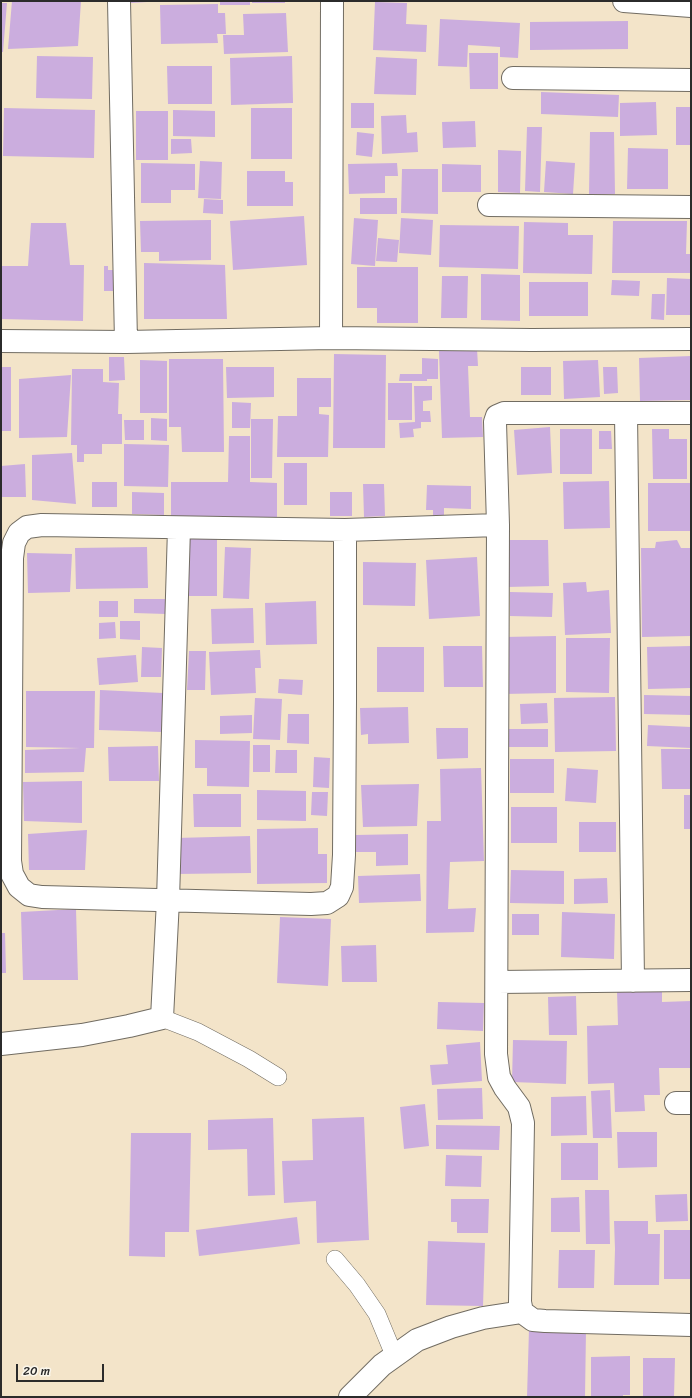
<!DOCTYPE html>
<html>
<head>
<meta charset="utf-8">
<style>
	body { margin:0 }
	#map { position:relative; width:692px; height:1398px; overflow:hidden; background:#f3e4c9; font-family:Sriracha,sans-serif }
	canvas { display:block }
	.frame { position:absolute; inset:0; border:2px solid #2b2b2b; pointer-events:none }
	.scale { position:absolute; left:16px; top:1364px; width:88px; height:18px; box-sizing:border-box; border:2px solid #2b2b2b; border-top:0; padding-left:5px; font-size:12px; line-height:14px; white-space:nowrap; color:#2b2b2b; -webkit-text-stroke:3px #fbf7ec; paint-order:stroke }
</style>
</head>
<body>
<div id="map">
<canvas width="692" height="1398"></canvas>
<div class="frame"></div>
<div class="scale">20 m</div>
</div>
<script>
const c = document.querySelector('canvas').getContext('2d');
c.lineJoin = 'round';
function fillPath(path, color) { c.fillStyle = color; c.fill(path, 'evenodd'); }
const poly = rows => new Path2D(rows.map(r => 'M' + r).join(''));
function strokePath(path, color, width, dash) { c.strokeStyle = color; c.lineWidth = width; c.lineCap = dash ? 'butt' : 'round'; c.setLineDash(dash || []); c.stroke(path); }
fillPath(poly([
	[12,1,81,1,78,46,8,49],
	[131,1,147,1,147,2,131,3],
	[220,1,250,1,250,5,220,5],
	[252,1,285,1,285,3,252,3],
	[375,2,407,3,406,24,427,25,426,52,373,50],
	[1,3,7,3,3,52,1,52],
	[218,4,218,13,225,13,226,34,217,34,218,43,161,44,160,5],
	[286,13,288,52,224,54,223,35,244,35,243,14],
	[440,19,520,23,518,58,500,57,500,47,468,45,467,67,438,66],
	[628,21,628,49,530,50,530,22],
	[469,53,498,53,498,89,470,89],
	[37,56,93,57,92,99,36,98],
	[292,56,293,103,231,105,230,58],
	[376,57,417,59,416,95,374,94],
	[167,66,212,66,212,104,168,104],
	[541,92,619,95,618,117,541,114],
	[656,102,657,135,620,136,620,103],
	[351,103,374,103,374,128,351,128],
	[676,107,691,107,691,145,676,145],
	[4,108,95,110,94,158,3,156],
	[251,108,292,108,292,159,251,159],
	[173,110,215,111,215,137,173,136],
	[136,111,168,111,168,160,136,160],
	[406,115,407,133,417,132,418,152,382,154,381,116],
	[475,121,476,147,443,148,442,122],
	[527,127,542,127,540,192,525,191],
	[357,132,374,134,372,157,356,155],
	[590,132,614,132,615,194,589,195],
	[171,139,191,139,192,153,171,154],
	[628,148,668,149,668,189,627,189],
	[498,150,521,151,520,193,498,192],
	[200,161,222,162,221,199,198,198],
	[546,161,575,163,573,194,544,192],
	[141,163,195,164,195,190,171,190,171,203,141,203],
	[397,163,398,176,385,176,385,193,349,194,348,164],
	[442,164,481,165,481,192,442,192],
	[402,169,438,169,438,214,401,213],
	[247,171,285,171,285,182,293,182,293,206,247,206],
	[360,198,397,198,397,214,360,214],
	[204,199,223,200,223,214,203,213],
	[304,216,307,265,233,270,230,221],
	[354,218,378,220,375,266,351,264],
	[401,218,433,220,431,255,399,253],
	[211,220,211,260,159,261,159,252,141,252,140,221],
	[613,221,687,221,686,254,691,254,691,273,612,273],
	[524,222,568,223,568,235,593,235,592,274,523,273],
	[31,223,66,223,70,265,84,265,83,321,1,319,1,266,28,266],
	[440,225,519,226,518,269,439,267],
	[378,238,399,240,397,262,376,261],
	[144,263,225,265,227,319,144,319],
	[104,266,108,266,108,270,114,270,114,291,104,291],
	[357,267,418,267,418,323,377,323,377,308,357,308],
	[481,274,520,275,520,321,481,320],
	[442,276,468,276,467,318,441,318],
	[667,278,691,279,691,315,666,315],
	[612,280,640,281,639,296,611,295],
	[529,282,588,282,588,316,529,316],
	[652,294,665,294,664,320,651,319],
	[477,349,478,366,468,366,470,417,482,417,483,437,442,438,439,351],
	[334,354,386,355,385,448,333,448],
	[691,356,691,400,640,401,639,358],
	[109,357,124,357,125,380,109,381],
	[422,358,438,359,438,379,427,379,427,381,399,381,400,374,422,374],
	[169,359,223,359,224,452,182,452,181,427,169,427],
	[140,360,167,361,167,413,140,413],
	[598,360,600,397,564,399,563,361],
	[1,367,11,367,11,431,1,431],
	[226,367,274,367,274,397,227,398],
	[521,367,551,367,551,395,521,395],
	[603,367,617,367,618,393,604,394],
	[72,369,103,369,103,382,119,383,118,414,122,414,122,444,102,444,102,454,84,454,84,462,77,462,77,445,71,445],
	[71,375,67,437,19,438,19,379],
	[297,378,331,378,331,407,319,407,319,414,329,415,328,457,277,457,278,416,297,416],
	[388,383,412,383,412,420,388,420],
	[414,386,432,386,432,400,423,401,423,411,430,411,431,422,421,422,421,428,413,429,414,437,400,438,399,423,415,422],
	[232,402,251,403,250,428,232,428],
	[151,418,167,419,167,441,151,440],
	[251,419,273,419,272,478,251,478],
	[124,420,144,420,144,440,125,440],
	[550,427,552,473,517,475,514,430],
	[560,429,592,429,592,474,560,474],
	[652,429,669,429,669,439,687,439,687,479,653,479],
	[599,431,611,431,612,449,599,449],
	[229,436,250,436,250,482,277,483,277,518,171,517,171,482,228,482],
	[124,444,169,445,168,487,124,486],
	[72,453,76,504,32,500,32,455],
	[284,463,307,463,307,505,284,505],
	[25,464,26,497,1,497,1,466],
	[609,481,610,528,564,529,563,482],
	[92,482,117,482,117,507,92,507],
	[648,483,691,483,691,531,648,531],
	[363,484,384,484,385,516,364,517],
	[427,485,471,486,471,509,444,508,444,517,433,516,433,510,426,510],
	[132,492,164,493,164,515,132,514],
	[330,492,352,492,352,516,330,516],
	[187,539,217,539,217,596,187,596],
	[506,540,548,540,549,586,507,587],
	[677,540,681,548,691,548,691,636,642,637,641,548,655,548,656,542],
	[147,547,148,588,76,589,75,548],
	[225,547,251,548,249,599,223,598],
	[27,553,72,554,70,592,28,593],
	[477,557,480,616,429,619,426,560],
	[363,562,416,563,415,606,363,605],
	[586,582,587,592,609,590,611,633,565,635,563,583],
	[510,592,553,593,552,617,510,616],
	[134,599,166,599,166,614,134,613],
	[99,601,118,601,118,617,99,617],
	[316,601,317,644,266,645,265,603],
	[253,608,254,643,212,644,211,609],
	[120,621,140,621,140,640,120,639],
	[115,622,116,638,99,639,99,623],
	[556,636,556,693,503,694,503,637],
	[566,638,610,638,609,693,566,692],
	[443,646,482,646,483,687,444,687],
	[691,646,691,688,648,689,647,647],
	[142,647,162,648,161,677,141,677],
	[377,647,424,647,424,692,377,692],
	[260,650,261,668,255,668,256,693,211,695,209,652],
	[189,651,206,651,205,690,187,690],
	[136,655,138,682,99,685,97,658],
	[279,679,303,680,302,695,278,693],
	[100,690,163,693,162,732,99,730],
	[26,691,95,691,94,748,86,748,84,772,25,773,25,750,80,748,26,747],
	[644,695,691,696,691,715,644,714],
	[615,697,616,751,555,752,554,698],
	[255,698,282,699,280,740,253,739],
	[547,703,548,723,521,724,520,704],
	[408,707,409,743,368,744,368,734,361,735,360,708],
	[288,714,309,714,309,744,287,743],
	[252,715,252,733,220,734,220,716],
	[648,725,691,727,691,748,647,746],
	[436,728,468,728,468,758,437,759],
	[508,729,548,729,548,747,508,747],
	[195,740,250,741,249,787,207,786,207,768,195,768],
	[253,745,270,745,270,772,253,772],
	[158,746,159,781,109,781,108,747],
	[661,749,691,749,691,789,662,789],
	[276,750,297,750,297,773,275,773],
	[314,757,330,758,329,788,313,787],
	[510,759,554,759,554,793,510,793],
	[481,768,484,861,450,862,448,909,476,908,474,932,426,933,427,821,441,821,440,769],
	[567,768,598,770,596,803,565,801],
	[82,781,82,823,24,821,23,782],
	[419,784,417,826,363,827,361,785],
	[257,790,306,791,306,821,257,820],
	[312,792,328,792,327,816,311,815],
	[193,794,241,794,241,827,194,827],
	[684,795,691,795,691,829,684,829],
	[511,807,557,807,557,843,511,843],
	[579,822,616,822,616,852,579,852],
	[318,828,318,854,327,854,327,883,257,884,257,829],
	[87,830,85,870,29,870,28,834],
	[408,834,408,865,376,866,376,852,355,852,355,835],
	[250,836,251,873,177,874,176,838],
	[511,870,564,871,564,904,510,903],
	[420,874,421,901,359,903,358,876],
	[607,878,608,903,574,904,574,879],
	[76,909,78,980,23,980,21,912],
	[562,912,615,914,614,959,561,957],
	[512,914,539,914,539,935,512,935],
	[280,917,331,919,328,986,277,983],
	[1,933,5,933,6,973,1,973],
	[376,945,377,982,342,982,341,946],
	[662,990,662,1002,691,1001,691,1068,659,1068,660,1095,644,1095,645,1111,615,1112,614,1083,588,1084,587,1026,618,1025,617,991],
	[576,996,577,1035,549,1035,548,997],
	[438,1002,484,1003,483,1031,437,1029],
	[513,1040,567,1041,566,1084,512,1082],
	[480,1042,482,1081,432,1085,430,1065,448,1064,446,1045],
	[482,1088,483,1119,438,1120,437,1089],
	[610,1090,612,1138,593,1138,591,1091],
	[586,1096,587,1135,551,1136,551,1097],
	[425,1104,429,1146,404,1149,400,1107],
	[364,1117,369,1240,317,1243,316,1201,284,1203,282,1161,313,1160,312,1119],
	[273,1118,275,1195,248,1196,247,1149,208,1150,208,1120],
	[436,1125,500,1126,499,1150,436,1149],
	[617,1132,657,1132,657,1167,618,1168],
	[131,1133,191,1133,189,1232,165,1232,165,1257,129,1256],
	[561,1143,598,1143,598,1180,561,1180],
	[446,1155,482,1156,481,1187,445,1186],
	[585,1190,609,1190,610,1244,586,1244],
	[687,1194,688,1221,656,1222,655,1195],
	[579,1197,580,1232,551,1232,551,1198],
	[451,1199,489,1199,488,1233,457,1233,457,1222,451,1222],
	[297,1217,300,1244,199,1256,196,1230],
	[614,1221,648,1221,648,1234,660,1234,659,1285,614,1285,615,1249],
	[664,1230,691,1230,691,1279,664,1279],
	[428,1241,485,1243,483,1306,426,1305],
	[559,1250,595,1250,594,1288,558,1288],
	[529,1329,586,1330,585,1397,527,1397],
	[630,1356,630,1395,623,1395,623,1397,591,1397,591,1357],
	[643,1358,675,1358,674,1397,643,1397]
]), '#cbadde');
const lane = poly([
	[162,1018,198,1032,249,1059,278,1077],
	[335,1259,357,1285,377,1314,394,1355]
]);
const street = poly([
	[119,1,126,342],
	[624,1,691,6],
	[513,78,691,80],
	[489,205,691,207],
	[331,338,332,1],
	[1,341,126,342,331,338,532,340,691,339],
	[626,413,633,981],
	[691,413,504,413,497,416,495,422,498,525,496,1054,499,1077,505,1088,519,1107,523,1123,520,1302,522,1312,533,1320,545,1321,691,1325],
	[345,530,345,701,344,855,342,887,338,896,327,903,311,904,42,897,29,895,19,887,12,874,10,861,12,558,14,543,19,533,27,527,42,525,345,530,498,525],
	[497,982,691,980],
	[1,1044,82,1035,129,1026,162,1018,168,900,179,528],
	[676,1103,691,1103],
	[350,1397,382,1365,417,1340,451,1327,483,1318,522,1312]
]);
strokePath(lane, '#716c62', 18);
strokePath(street, '#716c62', 24);
strokePath(lane, '#fff', 17);
strokePath(street, '#fff', 22);
</script>
</body>
</html>
